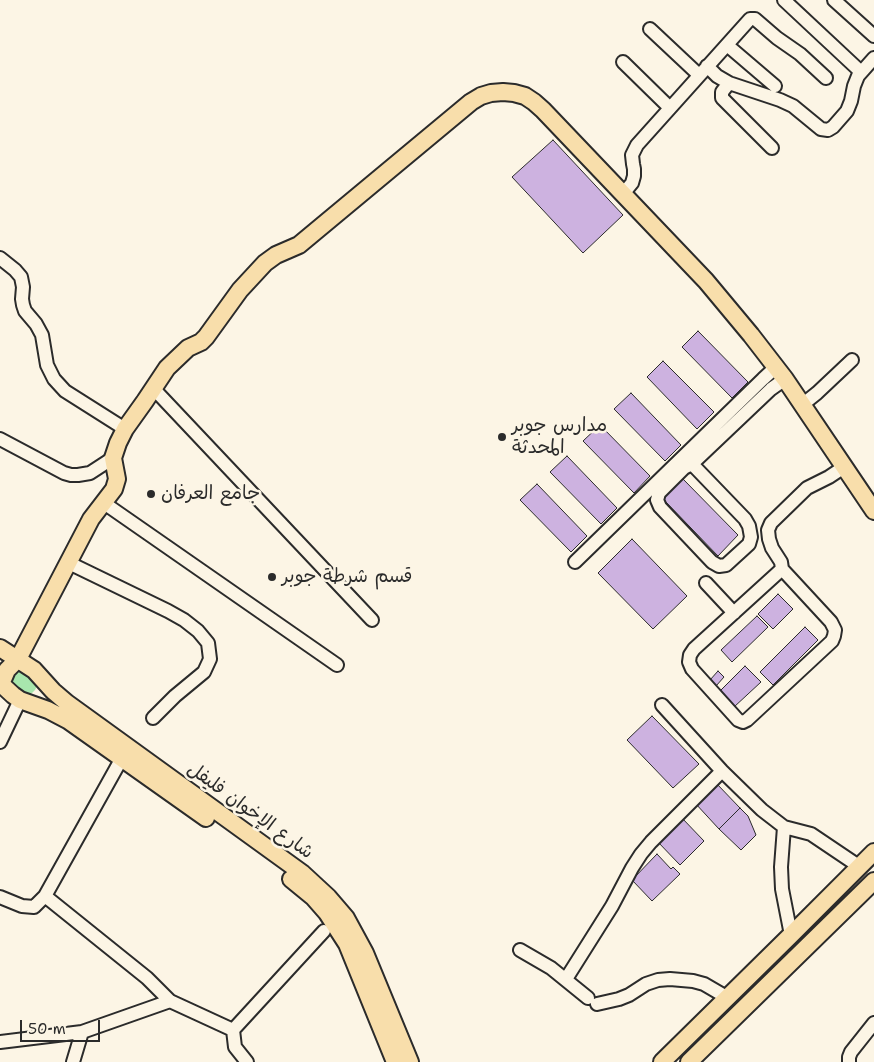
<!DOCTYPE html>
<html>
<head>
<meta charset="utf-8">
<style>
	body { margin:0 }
	#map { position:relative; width:874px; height:1062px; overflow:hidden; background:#fcf5e5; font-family:"Shantell Sans",sans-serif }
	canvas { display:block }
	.scale { position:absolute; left:20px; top:1020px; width:80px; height:22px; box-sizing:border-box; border:2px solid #2b2b2b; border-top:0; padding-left:6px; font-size:15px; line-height:18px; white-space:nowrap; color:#2b2b2b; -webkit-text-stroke:4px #fcf5e5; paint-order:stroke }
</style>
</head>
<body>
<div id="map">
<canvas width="874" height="1062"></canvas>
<div class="scale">50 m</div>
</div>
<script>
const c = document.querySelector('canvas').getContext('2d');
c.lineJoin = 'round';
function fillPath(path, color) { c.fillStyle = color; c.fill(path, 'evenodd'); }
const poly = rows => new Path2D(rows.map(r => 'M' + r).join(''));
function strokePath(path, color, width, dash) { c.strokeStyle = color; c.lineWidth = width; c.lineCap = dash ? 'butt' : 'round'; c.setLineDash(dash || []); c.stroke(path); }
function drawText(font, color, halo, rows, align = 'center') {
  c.font = font + ' "Shantell Sans","Playpen Sans Arabic",sans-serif'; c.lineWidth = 5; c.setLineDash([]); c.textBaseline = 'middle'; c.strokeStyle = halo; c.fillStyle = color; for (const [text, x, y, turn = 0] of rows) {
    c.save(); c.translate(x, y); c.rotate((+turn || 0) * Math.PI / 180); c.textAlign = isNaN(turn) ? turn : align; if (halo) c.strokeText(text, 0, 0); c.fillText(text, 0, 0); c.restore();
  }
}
fillPath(poly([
	[20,669,39,682,35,690,32,693,24,695,12,683,14,675]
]), '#a8e6ad');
const building = poly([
	[553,140,623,215,583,253,512,177,553,140],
	[698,331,748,382,732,398,682,347,698,331],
	[663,361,714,412,697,429,647,377,663,361],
	[631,393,681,445,665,461,614,409,631,393],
	[600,425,650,476,634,493,583,441,600,425],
	[567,456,617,508,601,524,550,472,567,456],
	[683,479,738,535,718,556,663,499,683,479],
	[537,484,587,536,571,552,520,500,537,484],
	[632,539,687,596,653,629,598,573,632,539],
	[778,594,793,609,773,629,758,614,778,594],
	[757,616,768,627,732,662,721,650,757,616],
	[805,627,818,640,773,685,760,672,805,627],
	[745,666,761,682,734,707,719,692,745,666],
	[718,671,724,677,716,686,710,680,718,671],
	[652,716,699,764,673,788,627,740,652,716],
	[716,783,740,808,719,829,695,803,716,783],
	[740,808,748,816,756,835,741,850,719,829,740,808],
	[681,817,704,841,680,865,657,841,681,817],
	[657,854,671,869,673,867,680,874,652,901,632,880,657,854]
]);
fillPath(building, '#cdb2e0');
strokePath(building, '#2b2b2b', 1);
const minor = poly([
	[784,0,861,72],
	[834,0,874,36],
	[650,29,699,75],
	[727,45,775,86],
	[623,62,670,108],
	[707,66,717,76,729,83,780,100,793,106,821,129,828,130,833,127,847,111,851,101,854,86,858,76,874,58],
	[729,83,722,92,722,98,772,148],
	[623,194,632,183,634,176,634,169,633,164,632,155,637,145,750,19,755,19,777,38,800,54,826,78],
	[0,258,15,270,21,277,23,287,22,299,23,305,25,311,36,324,42,335,47,365,54,379,65,391,125,429],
	[153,388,372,620],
	[802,405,817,393,852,360],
	[0,439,64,473,71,475,78,475,90,473,113,458],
	[692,464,745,519,749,526,751,537,749,544,726,565,719,566,712,562,660,507,657,500,659,493,684,468,692,464,771,389,785,379],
	[104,503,337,665],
	[575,562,763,379,776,367],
	[69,563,168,611,184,620,198,631,208,643,210,659,204,672,175,696,153,718],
	[782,569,694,649,690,655,689,662,692,669,738,720,743,722,747,720,832,641,834,636,835,630,831,622,782,569,781,562,772,548,769,539,768,530,771,523,807,488,829,477,844,467],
	[706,583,734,613],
	[662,705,722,771,762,810,784,827,811,834,860,867],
	[0,742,20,700],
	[784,827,781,867,782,889,791,935],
	[45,896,147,978,170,1001],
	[0,897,22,906,34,907,45,896,122,758],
	[520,950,551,968,588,998],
	[566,979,612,906,632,868,641,854,651,842,722,771],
	[597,1004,619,999,629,995,646,984,658,980,670,979,693,981,704,984,728,998],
	[233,1030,235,1047,247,1062],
	[0,1042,82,1032,170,1001,233,1030,324,931],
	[73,1062,82,1032],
	[849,1062,849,1057,851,1052,874,1023]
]);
const major = poly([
	[0,648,34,670,53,691,67,703,302,873,328,897,346,918,365,953,410,1062],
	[0,683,13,695,20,700,48,710,69,721,206,818],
	[1,684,7,670,18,659,91,519,114,489,117,479,113,458,118,443,125,429,145,401,167,368,188,348,201,342,206,337,240,290,265,263,276,255,299,245,471,102,481,96,491,93,503,92,514,93,525,96,534,102,543,110,706,281,751,335,785,379,874,511],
	[291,879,313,897,327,913,347,944,395,1062],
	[662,1062,791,935,874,852],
	[689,1062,874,881]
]);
strokePath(minor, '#2b2b2b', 16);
strokePath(major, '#2b2b2b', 20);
strokePath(minor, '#fcf5e5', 12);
strokePath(major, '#f8deab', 16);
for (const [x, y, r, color] of [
	[502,437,5,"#2b2b2b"],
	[151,494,5,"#2b2b2b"],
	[272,577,5,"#2b2b2b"]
]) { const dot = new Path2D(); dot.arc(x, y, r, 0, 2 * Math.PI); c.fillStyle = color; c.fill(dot); strokePath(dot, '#fcf5e5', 2); }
drawText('19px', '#2b2b2b', '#fcf5e5', [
	["مدارس جوبر",512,426],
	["المحدثة",512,448],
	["جامع العرفان",161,494],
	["قسم شرطة جوبر",282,577]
], 'left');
drawText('19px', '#2b2b2b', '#fcf5e5', [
	["شارع الإخوان فليفل",250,811,36]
]);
</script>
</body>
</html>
